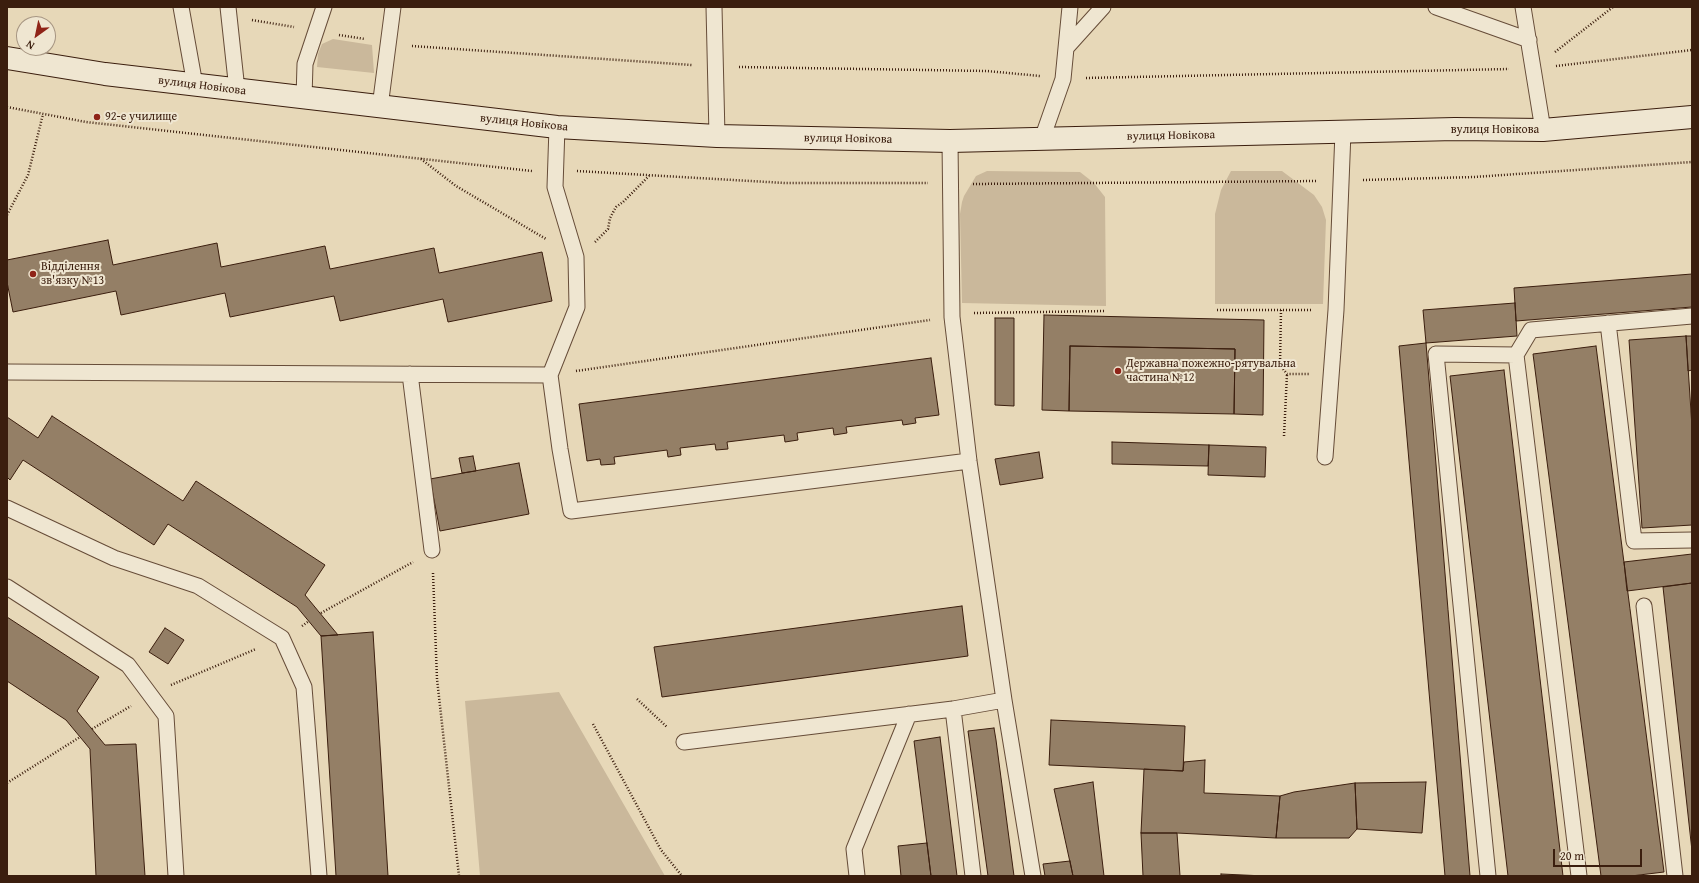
<!DOCTYPE html>
<html>
<head>
<meta charset="utf-8">
<style>
	body { margin:0 }
	#map { position:relative; width:1699px; height:883px; overflow:hidden; background:#e7d8b8; font-family:"Gentium Book Plus",serif }
	canvas { display:block }
	.frame { position:absolute; inset:0; border:8px solid #3b1e0e; pointer-events:none }
	.north { position:absolute; left:16px; top:16px; width:40px; height:40px; box-sizing:border-box; background:#efe6d1; border:1px solid #a79683; border-radius:50%; rotate:213deg; font-size:11px; font-weight:700; line-height:16px; text-align:center; color:#3b1e0e }
	.north::after { content:''; display:block; margin:auto; width:14px; height:18px; background:#8f2418; clip-path:polygon(50% 0,100% 100%,50% 72%,0 100%) }
	.scale { position:absolute; left:1553px; top:849px; width:89px; height:18px; box-sizing:border-box; border:2px solid #3b1e0e; border-top:0; padding-left:5px; font-size:12px; line-height:14px; white-space:nowrap; color:#3b1e0e; -webkit-text-stroke:3px #efe6d1; paint-order:stroke }
</style>
</head>
<body>
<div id="map">
<canvas width="1699" height="883"></canvas>
<div class="frame"></div>
<div class="north">N</div>
<div class="scale">20 m</div>
</div>
<script>
const c = document.querySelector('canvas').getContext('2d');
c.lineJoin = 'round';
function fillPath(path, color) { c.fillStyle = color; c.fill(path, 'evenodd'); }
const poly = rows => new Path2D(rows.map(r => 'M' + r).join(''));
function strokePath(path, color, width, dash) { c.strokeStyle = color; c.lineWidth = width; c.lineCap = dash ? 'butt' : 'round'; c.setLineDash(dash || []); c.stroke(path); }
function drawText(font, color, halo, rows, align = 'center') {
  c.font = font + ' "Gentium Book Plus",serif'; c.lineWidth = 4; c.setLineDash([]); c.textBaseline = 'middle'; c.strokeStyle = halo; c.fillStyle = color; for (const [text, x, y, turn = 0] of rows) {
    c.save(); c.translate(x, y); c.rotate((+turn || 0) * Math.PI / 180); c.textAlign = isNaN(turn) ? turn : align; if (halo) c.strokeText(text, 0, 0); c.fillText(text, 0, 0); c.restore();
  }
}
fillPath(poly([
	[333,39,372,45,374,73,317,67,318,54,322,44],
	[987,171,1080,172,1094,183,1105,197,1106,306,962,303,960,214,962,202,964,196,976,176],
	[1231,171,1282,171,1314,195,1322,207,1326,220,1323,304,1215,304,1215,214,1221,190],
	[559,692,665,876,480,876,465,701]
]), '#cab89b');
const building = poly([
	[108,240,113,265,217,243,221,267,325,246,330,269,434,248,439,273,542,252,552,301,448,322,443,299,340,321,334,296,230,317,225,293,121,315,116,291,13,312,7,282,7,260,108,240],
	[1692,274,1692,307,1516,321,1514,288,1692,274],
	[1515,303,1517,336,1426,343,1423,310,1515,303],
	[1044,315,1264,320,1263,415,1234,414,1235,349,1070,346,1069,411,1042,410,1044,315],
	[995,318,1014,318,1014,406,995,405,995,318],
	[1686,336,1692,336,1692,370,1688,371,1686,336],
	[1686,336,1692,427,1692,525,1642,528,1629,340,1686,336],
	[1426,343,1470,876,1445,876,1399,346,1426,343],
	[1070,346,1235,349,1234,414,1069,411,1070,346],
	[1596,346,1664,872,1631,876,1601,876,1533,354,1596,346],
	[931,358,939,415,915,418,916,423,903,425,902,420,846,427,847,433,834,435,833,428,797,433,798,440,785,442,784,435,727,442,728,449,716,450,715,444,680,448,681,455,668,457,667,450,614,457,615,464,601,465,600,459,587,461,579,404,931,358],
	[1504,370,1563,876,1508,876,1450,376,1504,370],
	[52,416,183,501,196,481,325,565,305,595,338,635,321,636,297,607,168,524,154,545,23,460,10,480,7,477,7,417,38,438,52,416],
	[1112,442,1209,445,1208,466,1112,464,1112,442],
	[1209,445,1266,447,1265,477,1208,475,1209,445],
	[1039,452,1043,478,1000,485,995,459,1039,452],
	[473,456,476,471,462,473,459,458,473,456],
	[519,463,529,514,440,531,430,479,519,463],
	[1692,554,1692,583,1627,591,1624,562,1692,554],
	[1692,583,1692,851,1663,587,1692,583],
	[962,606,968,656,662,697,654,647,962,606],
	[7,617,99,677,77,711,105,745,136,744,145,876,96,876,90,749,66,720,7,681,7,617],
	[165,628,184,640,168,664,149,652,165,628],
	[373,632,388,876,336,876,321,636,373,632],
	[1051,720,1185,726,1183,771,1049,765,1051,720],
	[994,728,996,740,1014,876,988,876,968,731,994,728],
	[940,737,957,876,931,876,914,741,940,737],
	[1205,760,1204,793,1280,796,1276,838,1177,833,1141,833,1144,769,1183,771,1184,762,1205,760],
	[1093,782,1104,876,1073,876,1054,789,1093,782],
	[1426,782,1422,833,1357,829,1355,783,1426,782],
	[1355,783,1357,829,1349,838,1276,838,1280,796,1294,792,1355,783],
	[1141,833,1177,833,1180,876,1143,876,1141,833],
	[927,843,931,876,901,876,898,846,927,843],
	[1070,861,1073,876,1045,876,1043,864,1070,861],
	[1221,874,1265,876,1221,876,1221,874]
]);
fillPath(building, '#947f66');
strokePath(building, '#3b1e0e', 1);
const lane = poly([
	[181,7,195,85],
	[228,7,237,90],
	[714,7,717,136],
	[1436,7,1529,40],
	[1523,7,1543,130],
	[1066,48,1103,7],
	[304,98,305,64,324,7],
	[380,107,393,7],
	[557,127,555,187,576,257,577,307,550,375,560,449,571,511,969,461],
	[1042,139,1063,79,1070,7],
	[950,141,952,317,969,461,1004,700,1033,876],
	[1608,323,1634,541,1692,540],
	[7,372,550,375],
	[410,374,432,550],
	[1325,457,1336,310,1343,132],
	[7,508,114,558,198,586,282,638,304,687,319,876],
	[7,587,128,665,166,716,176,876],
	[1644,606,1675,876],
	[953,709,973,876],
	[684,742,953,709,1004,700],
	[857,876,854,849,909,714],
	[1488,876,1436,354,1516,355],
	[1579,876,1516,355,1531,330,1692,316]
]);
const secondary = poly([
	[7,58,105,74,557,127,717,136,950,141,1455,129,1543,130,1692,117]
]);
strokePath(lane, '#664c38', 17);
strokePath(secondary, '#3b1e0e', 24);
strokePath(poly([
	[252,20,294,27],
	[339,35,365,39],
	[412,46,692,65],
	[1555,52,1613,7],
	[1556,66,1692,50],
	[739,67,987,71,1040,76],
	[1086,78,1509,69],
	[7,107,86,122,532,171],
	[421,159,456,186,546,239],
	[577,171,785,183,928,183],
	[1363,180,1474,177,1692,162],
	[973,184,1318,181],
	[7,215,28,175,43,114],
	[595,242,608,229,610,218,616,207,623,202,649,176],
	[1217,310,1313,310],
	[1281,310,1280,365,1287,374,1309,374],
	[974,313,1106,311],
	[576,371,930,320],
	[1284,436,1287,374],
	[433,573,437,679,459,876],
	[321,613,413,562],
	[302,626,309,621],
	[171,685,256,649],
	[637,699,667,727],
	[593,724,661,850,682,876],
	[92,729,131,706],
	[7,783,80,737]
]), '#3b1e0e', 2.5, [1, 2]);
strokePath(lane, '#efe6d1', 15);
strokePath(secondary, '#efe6d1', 22);
for (const [x, y, r, color] of [
	[97,117,4,"#8f2418"],
	[33,274,4,"#8f2418"],
	[1118,371,4,"#8f2418"]
]) { const dot = new Path2D(); dot.arc(x, y, r, 0, 2 * Math.PI); c.fillStyle = color; c.fill(dot); strokePath(dot, '#efe6d1', 1.5); }
drawText('12px', '#3b1e0e', '#efe6d1', [
	["вулиця Новікова",202,86,7],
	["вулиця Новікова",524,123,6],
	["вулиця Новікова",1495,130],
	["вулиця Новікова",1171,136,-1],
	["вулиця Новікова",848,139,1]
]);
drawText('12px', '#3b1e0e', '#efe6d1', [
	["92-е училище",105,117],
	["Відділення",41,267],
	["зв'язку №13",41,281],
	["Державна пожежно-рятувальна",1126,364],
	["частина №12",1126,378]
], 'left');
</script>
</body>
</html>
